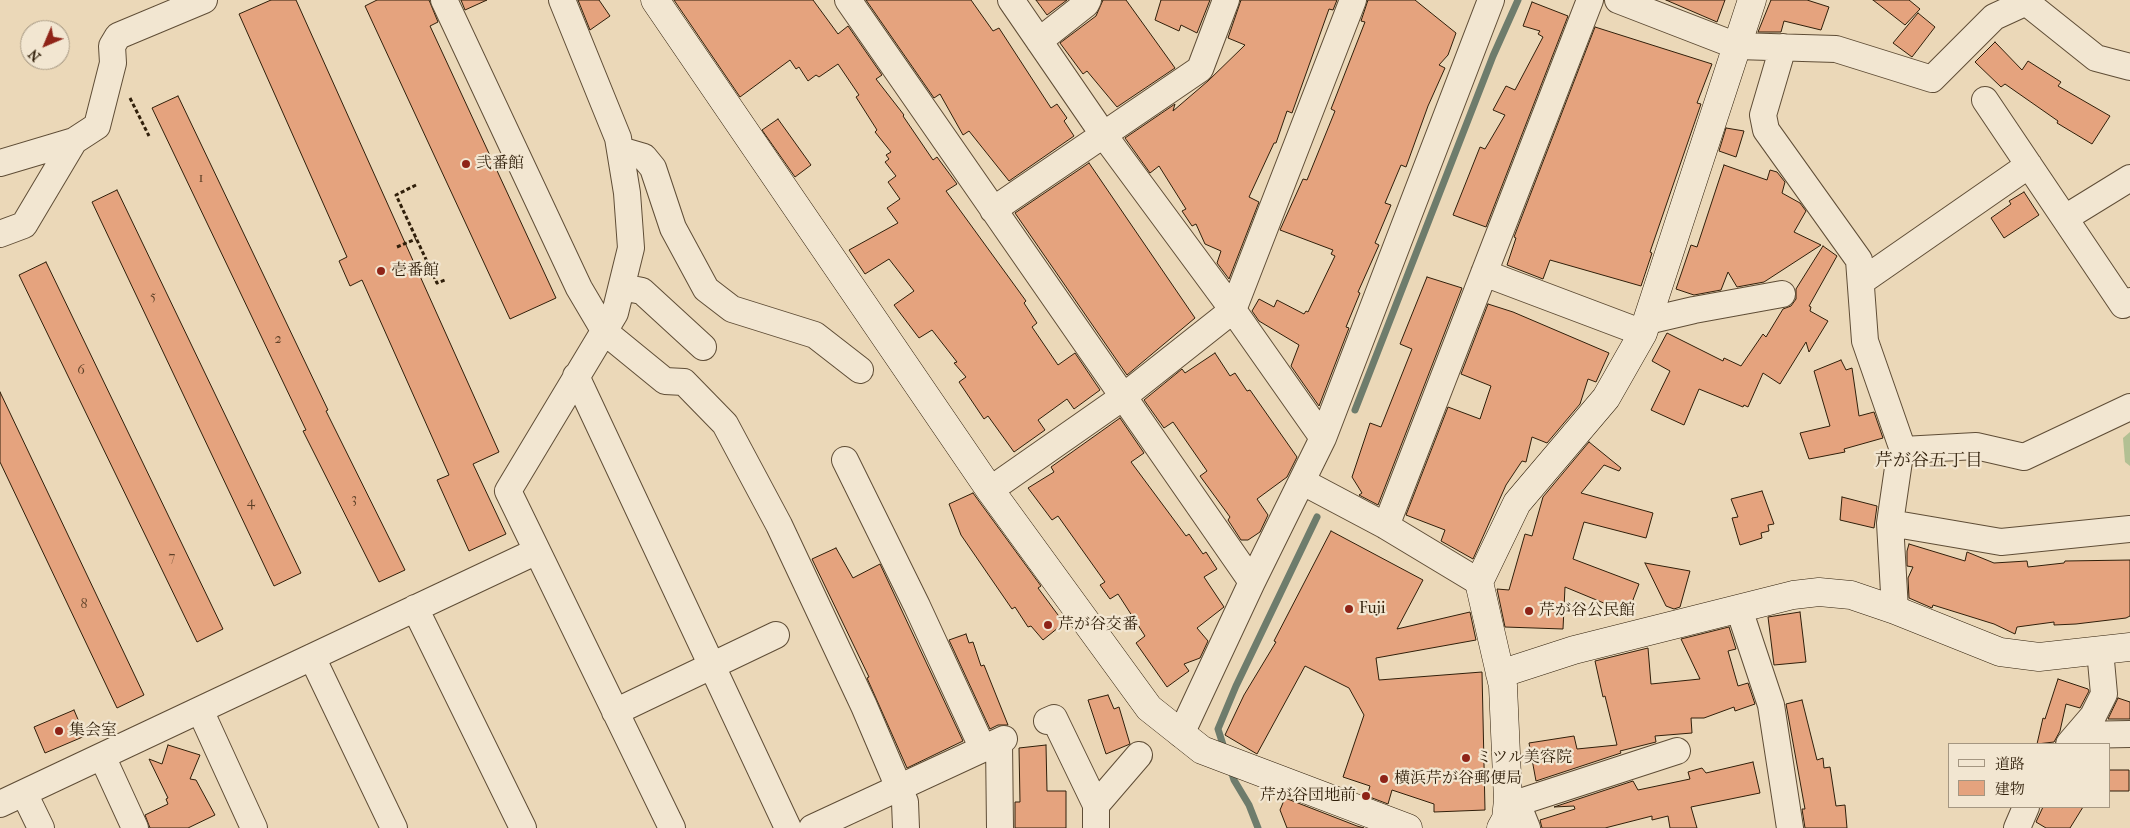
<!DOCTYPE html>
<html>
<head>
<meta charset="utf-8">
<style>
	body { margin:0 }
	#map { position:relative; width:2130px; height:828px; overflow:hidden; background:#ebd8b8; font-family:"IM FELL French Canon","Noto Serif JP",serif }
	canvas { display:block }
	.legend { position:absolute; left:1948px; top:743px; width:162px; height:65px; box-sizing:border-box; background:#f2e6d1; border:1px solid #a49681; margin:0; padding:6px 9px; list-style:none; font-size:15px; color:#301f0a }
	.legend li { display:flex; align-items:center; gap:10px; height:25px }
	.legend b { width:25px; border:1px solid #a49681 }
	.north { position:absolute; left:20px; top:20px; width:50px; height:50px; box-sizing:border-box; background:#f2e6d1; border:1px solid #a49681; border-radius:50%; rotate:225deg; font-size:14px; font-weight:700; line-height:20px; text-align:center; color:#301f0a }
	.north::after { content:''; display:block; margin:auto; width:18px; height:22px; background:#8f2418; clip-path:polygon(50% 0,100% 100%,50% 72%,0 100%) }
</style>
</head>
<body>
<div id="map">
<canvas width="2130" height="828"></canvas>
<ul class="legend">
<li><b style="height:6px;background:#f2e6d1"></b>道路</li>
<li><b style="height:14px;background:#e5a37e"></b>建物</li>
</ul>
<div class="north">N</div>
</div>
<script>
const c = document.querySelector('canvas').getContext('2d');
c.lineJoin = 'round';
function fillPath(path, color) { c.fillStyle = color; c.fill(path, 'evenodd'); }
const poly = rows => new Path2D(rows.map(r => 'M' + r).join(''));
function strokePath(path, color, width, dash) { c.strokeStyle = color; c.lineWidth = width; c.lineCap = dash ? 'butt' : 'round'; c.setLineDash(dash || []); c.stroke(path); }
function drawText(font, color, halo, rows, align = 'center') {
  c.font = font + ' "IM FELL French Canon","Noto Serif JP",serif'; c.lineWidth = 4.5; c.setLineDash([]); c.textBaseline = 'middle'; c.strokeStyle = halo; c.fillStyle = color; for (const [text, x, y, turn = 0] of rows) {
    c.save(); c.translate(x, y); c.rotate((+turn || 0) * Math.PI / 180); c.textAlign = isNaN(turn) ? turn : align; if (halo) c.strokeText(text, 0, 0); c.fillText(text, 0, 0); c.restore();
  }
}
fillPath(poly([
	[2130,432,2130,466,2125,462,2123,438]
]), '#b2c093');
strokePath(poly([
	[1355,410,1493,56,1518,0],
	[1225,751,1218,729,1236,686,1317,517],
	[1230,768,1234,780,1249,805,1258,828]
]), '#6e7c6c', 7);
const building = poly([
	[271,0,296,0,499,452,473,464,506,534,469,551,437,480,449,475,362,280,350,286,339,261,347,257,239,14,271,0],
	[377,0,429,0,438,22,430,26,556,298,510,319,365,6,377,0],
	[461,0,487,0,465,10,461,0],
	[578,0,599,0,610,16,590,30,578,0],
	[674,0,813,0,838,34,848,26,882,75,876,79,904,115,903,116,933,160,937,157,957,184,946,191,1026,301,1024,303,1037,323,1032,327,1058,365,1075,353,1100,390,1074,409,1067,399,1038,420,1045,430,1014,452,988,416,984,419,959,382,966,377,954,363,957,362,932,330,919,338,894,305,914,291,889,259,865,274,849,250,898,223,887,208,900,199,888,182,896,176,885,162,889,159,886,155,891,152,875,132,877,130,856,97,859,95,838,64,819,77,816,75,808,81,799,67,796,69,790,60,740,97,674,0],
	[866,0,971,0,993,31,999,28,1051,108,1057,104,1067,118,1064,121,1074,136,1009,181,969,131,963,135,940,94,934,98,866,0],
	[1036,0,1067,0,1047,15,1036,0],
	[1103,0,1126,0,1175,68,1117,107,1087,71,1083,74,1060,43,1096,16,1103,0],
	[1161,0,1210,0,1197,33,1181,25,1179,31,1155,20,1161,0],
	[1241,0,1337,0,1333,10,1329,9,1292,113,1287,111,1276,143,1274,143,1249,197,1259,202,1229,279,1217,263,1221,251,1205,244,1196,224,1192,226,1182,211,1186,209,1159,166,1150,173,1125,138,1175,104,1173,111,1208,81,1245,45,1228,38,1241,0],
	[1368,0,1415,0,1456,33,1448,55,1439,65,1445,68,1428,106,1406,167,1401,165,1385,203,1391,205,1375,243,1379,245,1358,292,1360,293,1346,327,1349,328,1319,406,1291,366,1299,345,1259,321,1252,311,1259,299,1274,307,1277,300,1304,314,1306,311,1308,312,1335,256,1331,254,1333,250,1280,230,1303,179,1307,180,1335,111,1331,109,1365,22,1361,21,1368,0],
	[1666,0,1725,0,1717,22,1666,0],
	[1771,0,1807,0,1829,7,1821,30,1784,21,1781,32,1758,32,1771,0],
	[1873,0,1909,0,1920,9,1905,25,1873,0],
	[1532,2,1568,16,1486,227,1453,215,1480,147,1485,149,1505,115,1493,110,1506,86,1515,90,1543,37,1538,34,1540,31,1523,26,1532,2],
	[1918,13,1935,27,1912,57,1893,43,1918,13],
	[1595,27,1712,64,1697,103,1701,104,1650,252,1652,253,1641,286,1550,260,1543,279,1507,265,1516,238,1514,237,1595,27],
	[1995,42,2022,70,2028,61,2061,82,2058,86,2110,116,2092,144,2057,123,2058,121,2005,84,2001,87,1975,62,1995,42],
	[178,96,328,410,326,411,405,570,379,582,303,431,306,430,152,108,178,96],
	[778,119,811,165,795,177,762,130,778,119],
	[1726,128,1744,131,1736,157,1719,151,1726,128],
	[1089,163,1195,318,1127,375,1015,213,1089,163],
	[1724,165,1767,180,1770,170,1777,172,1785,182,1782,193,1800,203,1806,211,1794,232,1821,245,1764,282,1737,287,1728,272,1721,290,1694,295,1676,289,1691,245,1697,247,1724,165],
	[117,190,301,573,274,586,92,202,117,190],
	[2024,192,2039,215,2004,238,1991,218,2011,204,2009,201,2024,192],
	[1823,246,1837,256,1809,306,1811,307,1810,311,1828,321,1809,352,1806,342,1780,384,1763,373,1748,407,1744,405,1743,407,1699,389,1684,425,1651,410,1670,371,1652,361,1667,333,1723,361,1724,358,1741,366,1763,334,1766,337,1783,309,1791,306,1796,299,1796,289,1823,246],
	[46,262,223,629,197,642,19,275,46,262],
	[1427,277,1462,288,1378,505,1359,495,1362,493,1352,477,1370,423,1381,427,1412,349,1400,344,1427,277],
	[1488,304,1513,312,1609,353,1596,382,1588,379,1580,404,1547,443,1532,437,1526,462,1522,461,1506,485,1473,559,1441,541,1445,530,1406,515,1448,407,1480,419,1491,386,1461,374,1488,304],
	[1215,353,1230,376,1235,373,1247,391,1250,390,1297,457,1287,477,1257,499,1268,515,1260,532,1248,540,1241,540,1228,520,1230,517,1200,476,1207,471,1173,422,1164,428,1144,400,1182,369,1185,373,1215,353],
	[1841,360,1846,370,1852,368,1859,416,1874,412,1883,438,1844,449,1845,452,1809,459,1800,433,1830,426,1814,371,1841,360],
	[0,392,144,695,117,708,0,462,0,392],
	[1120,418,1144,453,1131,462,1186,536,1189,534,1203,554,1206,552,1217,569,1204,577,1224,607,1197,628,1208,641,1200,658,1184,664,1189,671,1167,687,1136,643,1145,636,1118,594,1110,599,1100,585,1105,582,1058,516,1052,520,1028,488,1054,472,1051,467,1120,418],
	[1589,442,1621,468,1619,471,1604,465,1581,493,1653,513,1646,538,1584,522,1573,559,1639,584,1628,613,1565,587,1563,629,1505,627,1497,589,1509,590,1525,534,1532,536,1543,497,1589,442],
	[1762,491,1774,524,1768,525,1769,531,1761,533,1762,538,1740,545,1732,518,1738,517,1731,499,1762,491],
	[973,493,1041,586,1038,588,1064,623,1043,640,1031,626,1028,627,1015,607,1012,609,961,535,949,504,973,493],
	[1842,497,1877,506,1874,528,1840,520,1842,497],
	[1331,531,1423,580,1397,629,1470,612,1476,640,1376,658,1379,680,1482,672,1485,810,1434,812,1434,804,1392,790,1388,804,1367,796,1370,786,1343,777,1364,715,1349,688,1305,666,1257,754,1225,735,1244,695,1276,642,1274,641,1331,531],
	[1909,544,1965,561,1967,552,1994,563,2027,561,2028,567,2064,563,2065,561,2130,560,2130,616,2126,618,2076,624,2054,625,2054,622,2017,627,2015,634,1994,624,1933,605,1932,608,1909,598,1908,578,1913,567,1907,566,1907,551,1909,544],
	[836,548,853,578,880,564,963,741,907,768,867,678,869,677,812,559,836,548],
	[1645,563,1690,571,1680,607,1674,609,1666,606,1645,563],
	[1800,612,1806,662,1774,665,1768,617,1800,612],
	[1729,627,1736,649,1728,651,1738,686,1748,683,1755,704,1735,711,1734,707,1704,718,1691,718,1692,733,1655,736,1656,742,1620,751,1621,753,1536,781,1529,743,1574,736,1577,749,1617,745,1605,696,1603,697,1595,661,1648,648,1651,684,1700,679,1681,639,1729,627],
	[966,634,969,643,973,642,981,666,984,665,1008,725,998,725,990,729,949,640,966,634],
	[2058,679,2088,689,2089,691,2080,708,2066,704,2060,731,2054,742,2037,744,2043,718,2045,719,2058,679],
	[1108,695,1114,709,1119,707,1130,744,1106,754,1088,700,1108,695],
	[2118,698,2130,702,2130,719,2108,719,2118,698],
	[1802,700,1817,760,1823,758,1824,768,1830,767,1836,806,1845,805,1847,828,1805,828,1802,809,1805,809,1786,704,1802,700],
	[74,710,85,736,45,753,34,727,74,710],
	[168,745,200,755,190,779,196,780,215,815,188,828,150,828,145,815,168,804,166,799,168,798,149,759,162,764,168,745],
	[1046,745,1047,791,1066,791,1066,828,1015,828,1015,802,1020,802,1019,748,1046,745],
	[1753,762,1760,793,1691,807,1697,828,1670,828,1668,816,1652,820,1652,816,1605,828,1542,828,1540,820,1575,809,1574,806,1554,807,1633,781,1638,790,1690,779,1688,772,1702,768,1706,773,1753,762],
	[2109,770,2129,770,2129,791,2109,791,2109,770],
	[1285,798,1357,826,1364,828,1287,828,1280,810,1285,798],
	[2043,807,2083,807,2070,828,2046,828,2036,822,2043,807]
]);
fillPath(building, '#e5a37e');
strokePath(building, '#301f0a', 1);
const street = poly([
	[444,0,579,288,605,332,665,381,684,382,725,424,779,525,864,706,905,802,906,828],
	[562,0,618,138,627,193,631,248,615,313,508,491,672,828],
	[848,0,1252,582],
	[1011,0,1103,134,1233,310,1323,438,1252,582,1181,734],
	[1618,0,1737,46,1836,49,1932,79,1994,17,2031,0],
	[2026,2,2096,58,2130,67],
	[1039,41,1086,4,1088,0],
	[1783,47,1763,115,1766,130,1859,260,1865,341,1903,450],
	[1985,100,2123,305,2130,301],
	[620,150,644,157,653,168,673,228,706,289,732,309,815,335,860,370],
	[0,163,74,141,97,126,113,63,112,46,118,36,204,0],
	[993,210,1200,69,1226,0],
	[2065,218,2130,178],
	[0,234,24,225,74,141],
	[1484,273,1643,333],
	[1862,281,2029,165],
	[622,287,642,291,703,347],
	[1647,321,1694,310,1782,294],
	[576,376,788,828],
	[1323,438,1491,0],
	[845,460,917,606,983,749],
	[1303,482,1386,526,1479,582],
	[990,490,1123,397,1233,310,1353,0],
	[1890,523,2001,542,2130,529],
	[1386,526,1590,0],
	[415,608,523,828],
	[1739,609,1771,705,1790,828],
	[1895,610,1890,523,1899,461,1903,450,1976,446,2024,457,2130,407],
	[312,657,394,828],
	[200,710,254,828],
	[615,712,776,635],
	[1047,721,1054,718,1096,805],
	[2077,735,2130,734],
	[999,742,1000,828],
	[2069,744,2093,716,2104,694,2100,650],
	[102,756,135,828],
	[24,793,41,828],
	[1508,800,1517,803,1527,828],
	[1517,803,1677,751],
	[0,804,537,551],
	[812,828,1004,739],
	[1096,828,1096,805,1139,755],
	[2017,828,2026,807]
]);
const secondary = poly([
	[655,0,990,490,1149,708,1202,750,1408,828],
	[1500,674,1574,650,1793,595,1819,592,1851,595,1895,610,2000,652,2039,657,2130,647],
	[1501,828,1506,819,1508,800,1503,686,1479,582,1517,503,1606,398,1643,333,1752,0]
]);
strokePath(street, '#5f4d36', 28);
strokePath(secondary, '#301f0a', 29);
strokePath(poly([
	[130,98,149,136],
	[416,185,396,195,437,283,445,280],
	[397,247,416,239]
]), '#301f0a', 3, [4, 2.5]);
strokePath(street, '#f2e6d1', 26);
strokePath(secondary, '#f2e6d1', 28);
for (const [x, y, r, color] of [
	[466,164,5,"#8f2418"],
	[381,271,5,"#8f2418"],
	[1349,609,5,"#8f2418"],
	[1529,611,5,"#8f2418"],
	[1048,625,5,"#8f2418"],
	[59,731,5,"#8f2418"],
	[1466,758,5,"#8f2418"],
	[1384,779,5,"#8f2418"],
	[1366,796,5,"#8f2418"]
]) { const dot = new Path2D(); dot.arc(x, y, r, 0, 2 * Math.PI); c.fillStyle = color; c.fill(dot); strokePath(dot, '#f2e6d1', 2); }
drawText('14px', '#5d4027', null, [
	["1",201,179],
	["5",153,297],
	["2",278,340],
	["6",81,371],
	["3",354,500],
	["4",251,503],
	["7",172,558],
	["8",84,605]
]);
drawText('16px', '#301f0a', '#f2e6d1', [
	["弐番館",476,164],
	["壱番館",391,271],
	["Fuji",1359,609],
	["芹が谷公民館",1539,611],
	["芹が谷交番",1058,625],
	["集会室",69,731],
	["ミツル美容院",1476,758],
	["横浜芹が谷郵便局",1394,779],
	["芹が谷団地前",1356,796,"right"]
], 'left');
drawText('18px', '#301f0a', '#f2e6d1', [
	["芹が谷五丁目",1929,462]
]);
</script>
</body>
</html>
